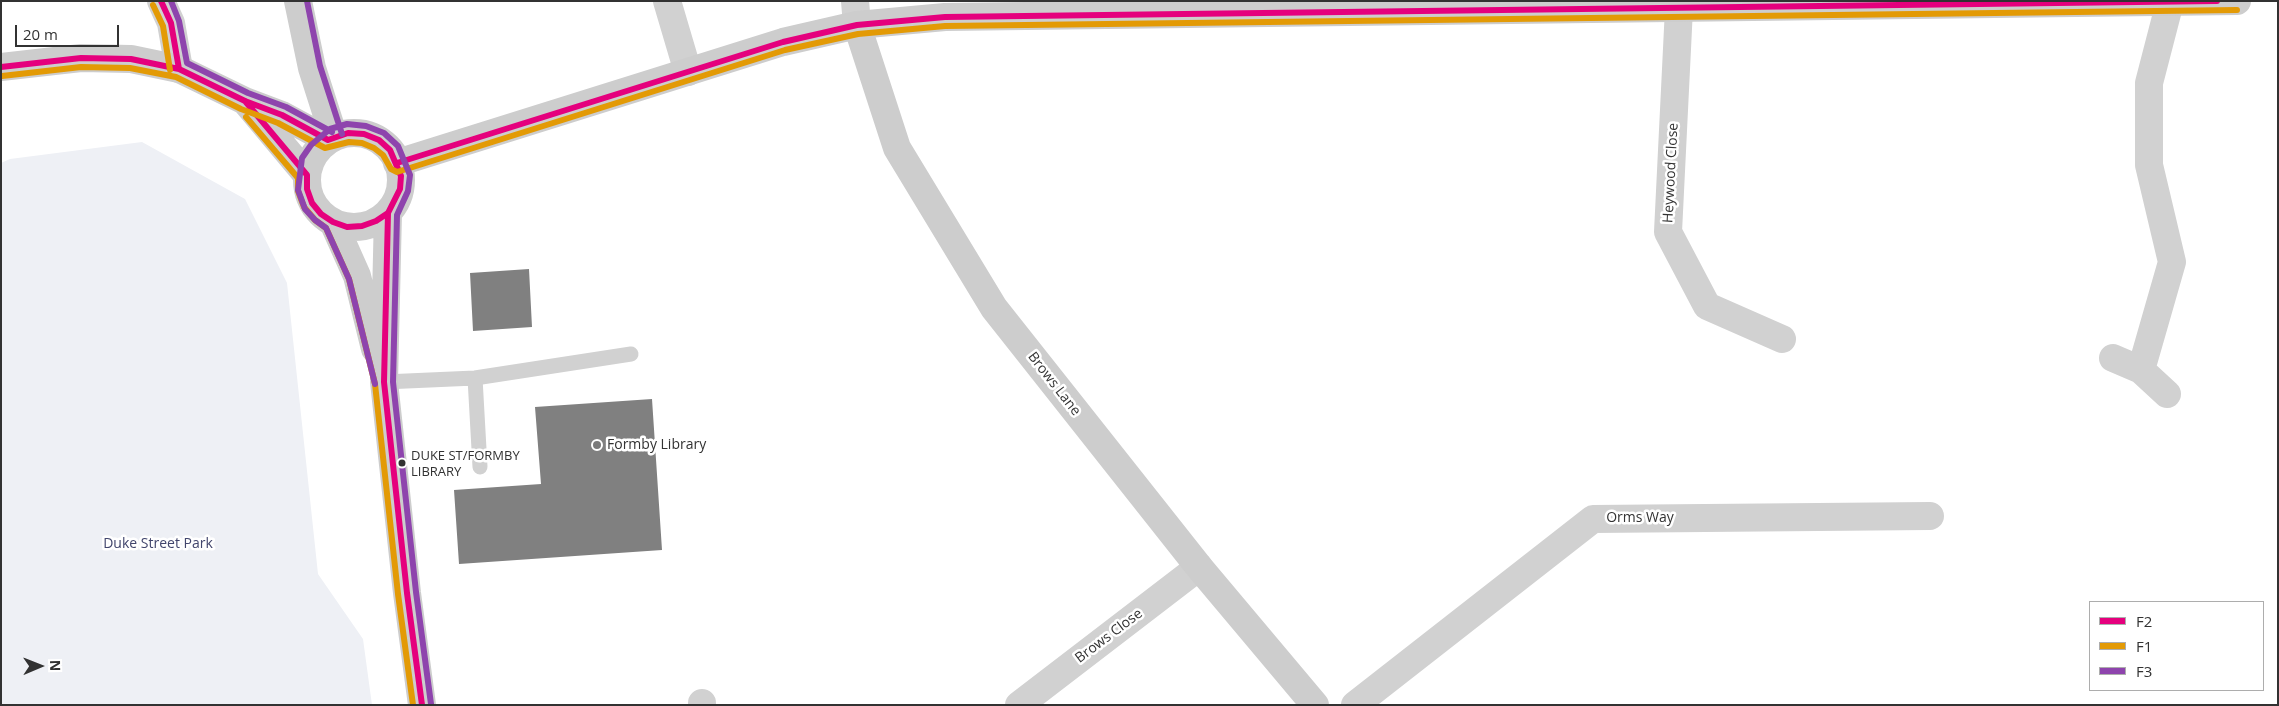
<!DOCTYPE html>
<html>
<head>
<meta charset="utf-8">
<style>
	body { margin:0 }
	#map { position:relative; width:2279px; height:706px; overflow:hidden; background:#fff; font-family:"Open Sans",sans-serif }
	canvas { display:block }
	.frame { position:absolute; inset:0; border:2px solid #323232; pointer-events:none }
	.legend { position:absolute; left:2089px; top:601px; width:175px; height:90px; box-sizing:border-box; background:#fff; border:1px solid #adadad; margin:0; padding:6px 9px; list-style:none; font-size:15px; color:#323232 }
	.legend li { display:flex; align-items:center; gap:10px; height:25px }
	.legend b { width:25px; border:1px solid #adadad }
	.north { position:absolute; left:15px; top:641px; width:50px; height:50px; -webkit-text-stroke:4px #fff; paint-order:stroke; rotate:89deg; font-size:14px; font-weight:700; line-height:20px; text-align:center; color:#323232 }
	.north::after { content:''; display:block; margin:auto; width:18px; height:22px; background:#323232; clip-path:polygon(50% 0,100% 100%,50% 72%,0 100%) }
	.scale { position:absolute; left:15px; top:25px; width:104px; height:22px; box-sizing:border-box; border:2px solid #323232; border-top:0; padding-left:6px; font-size:15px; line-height:18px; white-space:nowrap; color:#323232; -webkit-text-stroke:4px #fff; paint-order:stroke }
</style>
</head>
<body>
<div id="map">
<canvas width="2279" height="706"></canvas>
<div class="frame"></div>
<ul class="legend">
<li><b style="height:6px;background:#e5007d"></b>F2</li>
<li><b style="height:6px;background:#e39a05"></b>F1</li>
<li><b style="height:6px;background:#8e44ad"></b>F3</li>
</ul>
<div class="north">N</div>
<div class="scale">20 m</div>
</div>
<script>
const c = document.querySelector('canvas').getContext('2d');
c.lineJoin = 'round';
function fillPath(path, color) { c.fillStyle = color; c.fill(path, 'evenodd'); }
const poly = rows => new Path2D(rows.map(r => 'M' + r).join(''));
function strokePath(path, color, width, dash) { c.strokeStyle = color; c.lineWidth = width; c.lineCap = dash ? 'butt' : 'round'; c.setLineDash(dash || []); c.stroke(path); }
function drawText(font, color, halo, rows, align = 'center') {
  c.font = font + ' "Open Sans",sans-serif'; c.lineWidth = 5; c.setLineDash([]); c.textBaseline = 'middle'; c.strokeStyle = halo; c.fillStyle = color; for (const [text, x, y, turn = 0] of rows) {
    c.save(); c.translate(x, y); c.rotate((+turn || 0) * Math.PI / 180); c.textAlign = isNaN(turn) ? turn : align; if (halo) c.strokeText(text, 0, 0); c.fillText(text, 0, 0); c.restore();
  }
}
fillPath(poly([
	[142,142,245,199,287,283,318,574,363,639,372,705,1,705,1,163,10,159]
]), '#eef0f5');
fillPath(poly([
	[529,269,532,327,473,331,470,273],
	[652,399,662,550,459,564,454,490,541,484,535,407]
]), '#808080');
strokePath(poly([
	[475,378,480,467],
	[384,382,475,378,631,354]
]), '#d1d1d1', 15);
strokePath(poly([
	[161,1,171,23,179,69],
	[667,1,688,72],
	[855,1,857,25],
	[1679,8,1668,232,1707,306,1782,339],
	[2113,358,2141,370,2167,394],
	[2141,370,2172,262,2149,165,2149,83,2170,2],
	[702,703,702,705],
	[1019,705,1199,567],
	[1355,705,1593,519,1930,516]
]), '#d1d1d1', 28);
strokePath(poly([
	[298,1,312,68,334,137],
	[857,25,897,148,994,308,1199,567,1315,705],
	[1,67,81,58,131,59,179,69,245,101,282,115,328,140],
	[246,102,307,175],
	'307 180a47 47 0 1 1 94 0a47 47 0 1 1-94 0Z',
	[397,163,783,42,857,25,945,17,2237,1],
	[388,213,384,382,407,593,422,705],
	[333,222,357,276,375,349]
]), '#cdcdcd', 28);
strokePath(poly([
	[161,1,171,23,179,69],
	[1,67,81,58,131,59,179,69,245,101],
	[245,101,282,115,328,140,348,133,364,134,379,140,390,150,401,176,400,189,388,213,376,221,362,226,347,227,333,222,321,214,312,203,307,189,307,175,245,101],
	[397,163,783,42,857,25,945,17,2217,1],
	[388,213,384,382,407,593,422,705]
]), '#e5007d', 6);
strokePath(poly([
	[153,5,163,26,170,70],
	[2,76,81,67,130,68,176,77,241,109,278,123,325,148,349,142,362,143,374,148,383,155,391,169,397,172,785,50,858,34,945,26,2237,10],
	[246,117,298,178,298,191,304,207,315,220,326,228,349,279,375,384,398,594,413,705]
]), '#e39a05', 6);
strokePath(poly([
	[171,1,179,21,187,63,248,93,286,107,332,132],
	[307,1,320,66,342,134],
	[375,384,349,279,326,228,315,220,305,209,298,190,302,158,311,145,330,129,347,124,366,126,384,133,398,146,410,175,408,191,397,215,393,382,416,592,431,704]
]), '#8e44ad', 6);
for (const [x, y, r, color] of [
	[597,445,5,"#7a7a7a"],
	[402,463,4.5,"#323232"]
]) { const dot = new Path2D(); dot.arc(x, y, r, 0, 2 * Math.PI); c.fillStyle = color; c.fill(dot); strokePath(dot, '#fff', 2); }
drawText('13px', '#323232', '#fff', [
	["DUKE ST/FORMBY",411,456],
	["LIBRARY",411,472]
], 'left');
drawText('14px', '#323232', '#fff', [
	["Heywood Close",1671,173,-87],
	["Brows Lane",1054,384,52],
	["Orms Way",1640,518],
	["Brows Close",1109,636,-37]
]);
drawText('14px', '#323232', '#fff', [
	["Formby Library",607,445]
], 'left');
drawText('14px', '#41456c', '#fff', [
	["Duke Street Park",158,544]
]);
</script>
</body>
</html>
